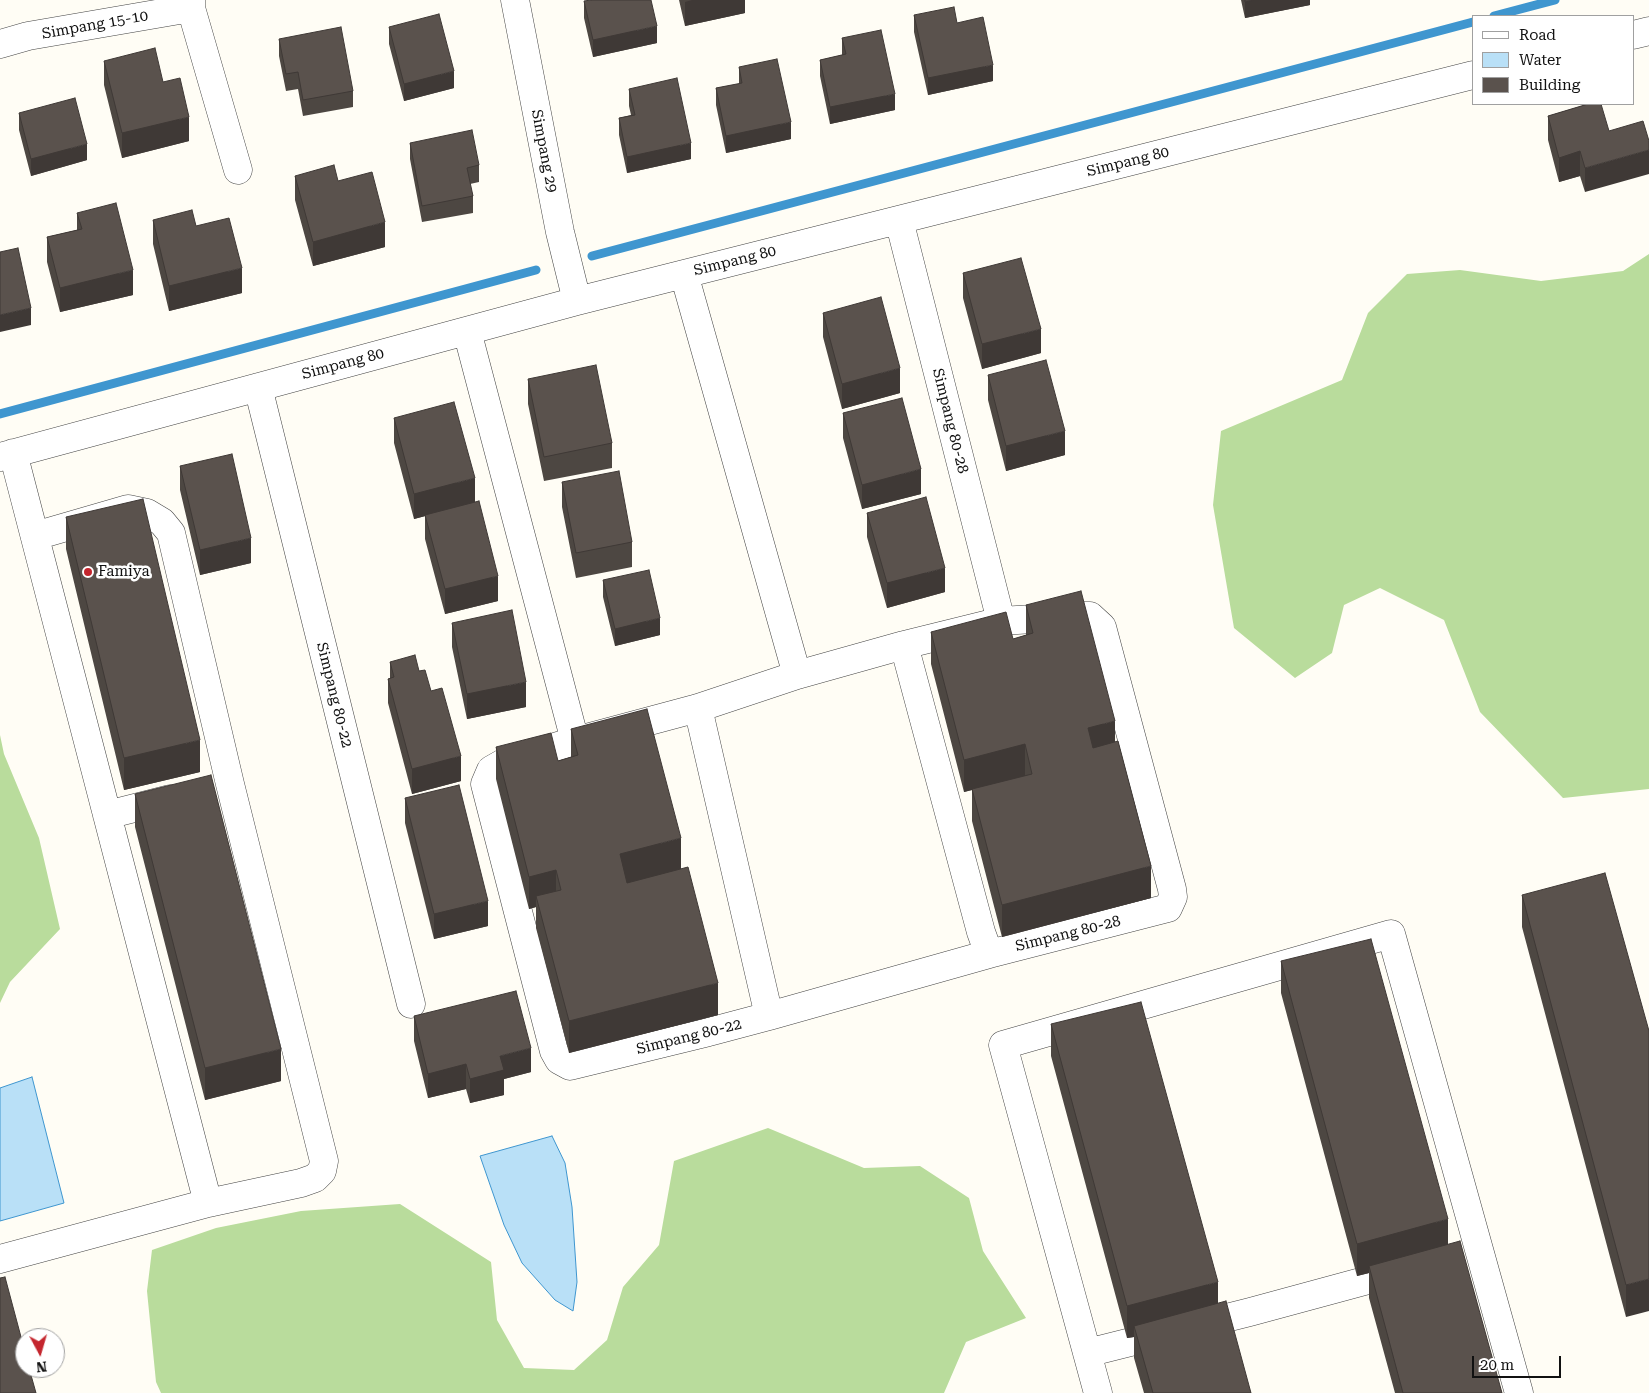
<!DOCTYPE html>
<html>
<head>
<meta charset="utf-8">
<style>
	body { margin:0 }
	#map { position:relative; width:1649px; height:1393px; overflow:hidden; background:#fffdf5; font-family:"Roboto Serif",serif }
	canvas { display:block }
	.legend { position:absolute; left:1472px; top:15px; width:162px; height:90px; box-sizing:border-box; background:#fff; border:1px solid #a0a0a0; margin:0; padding:6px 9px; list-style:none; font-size:15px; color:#111 }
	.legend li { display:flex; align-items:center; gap:10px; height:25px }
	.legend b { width:25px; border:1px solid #a0a0a0 }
	.north { position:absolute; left:15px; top:1328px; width:50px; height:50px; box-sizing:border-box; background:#fff; border:1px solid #a0a0a0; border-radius:50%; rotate:174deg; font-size:14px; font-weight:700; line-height:20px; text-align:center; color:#111 }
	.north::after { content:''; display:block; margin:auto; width:18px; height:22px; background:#c4262e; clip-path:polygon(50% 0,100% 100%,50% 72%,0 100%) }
	.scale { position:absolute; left:1472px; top:1356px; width:89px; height:22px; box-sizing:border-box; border:2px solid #111; border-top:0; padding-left:6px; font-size:15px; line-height:18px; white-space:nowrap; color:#111; -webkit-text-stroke:4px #fff; paint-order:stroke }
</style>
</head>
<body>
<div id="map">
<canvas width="1649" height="1393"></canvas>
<ul class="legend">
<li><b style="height:6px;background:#fff"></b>Road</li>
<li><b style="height:14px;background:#b9e0f7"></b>Water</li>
<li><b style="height:14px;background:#5a524d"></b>Building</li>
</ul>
<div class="north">N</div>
<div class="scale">20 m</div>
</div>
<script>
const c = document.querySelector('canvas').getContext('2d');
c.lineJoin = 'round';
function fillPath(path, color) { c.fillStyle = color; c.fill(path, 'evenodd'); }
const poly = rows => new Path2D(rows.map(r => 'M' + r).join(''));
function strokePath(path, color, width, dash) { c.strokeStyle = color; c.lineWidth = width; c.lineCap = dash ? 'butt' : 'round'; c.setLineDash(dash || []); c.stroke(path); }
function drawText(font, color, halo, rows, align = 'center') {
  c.font = font + ' "Roboto Serif",serif'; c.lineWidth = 5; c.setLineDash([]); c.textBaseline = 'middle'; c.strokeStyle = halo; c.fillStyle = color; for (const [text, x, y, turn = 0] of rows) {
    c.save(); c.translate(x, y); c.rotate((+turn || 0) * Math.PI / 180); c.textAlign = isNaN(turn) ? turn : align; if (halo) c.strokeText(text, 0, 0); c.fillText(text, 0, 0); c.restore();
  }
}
fillPath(poly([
	[1649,254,1649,789,1563,798,1480,712,1444,620,1380,588,1344,605,1332,653,1295,678,1234,628,1213,505,1221,431,1342,380,1368,313,1407,274,1460,270,1541,281,1623,271],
	[0,735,4,754,39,838,60,929,10,982,0,1003],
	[768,1128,864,1168,920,1166,969,1198,983,1251,1026,1318,966,1342,944,1393,161,1393,156,1382,147,1291,152,1250,216,1228,301,1211,400,1204,491,1262,497,1320,524,1368,574,1370,607,1340,623,1287,659,1245,674,1161]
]), '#b9dc9c');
const water = poly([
	[32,1077,64,1203,0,1221,0,1088,32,1077],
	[552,1136,565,1163,572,1207,577,1282,573,1311,555,1300,522,1263,504,1225,480,1156,552,1136]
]);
fillPath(water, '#b9e0f7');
strokePath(water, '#3f96cf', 1);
strokePath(poly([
	[1494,16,1555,0],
	[592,256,1473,22],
	[0,414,536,270]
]), '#3f96cf', 9);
const minor = poly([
	[191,0,191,8,238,170],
	[515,0,560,232,577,301],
	[1633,35,1649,31],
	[0,44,28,36,191,8],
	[899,220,1001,621],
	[684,274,797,675],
	[467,331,575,741],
	[258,387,411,1004],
	[13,453,208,1203],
	[0,457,577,301,1473,75],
	[1081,616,1090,616,1102,627,1172,889,1173,897,1168,908,989,954,981,932,904,645,1001,621,1081,616],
	[698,708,769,1016,705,1033,570,1066,559,1060,554,1051,485,784,491,770,505,762,575,741,698,708],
	[698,708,797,675,904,645],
	[107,815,170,799],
	[769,1016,989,954],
	[0,1259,208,1203,301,1183,315,1178,322,1171,324,1161,230,784,171,533,162,522,147,513,128,509,35,536],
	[1087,1353,1250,1312,1405,1270],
	[1098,1393,1003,1045,1391,934,1519,1393]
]);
strokePath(minor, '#444', 29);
strokePath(minor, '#fff', 28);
fillPath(poly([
	[679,0,745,0,745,13,685,26],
	[1241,0,1310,0,1310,5,1245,18],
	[584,1,657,43,593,57,584,18],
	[914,15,957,23,993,81,928,95,914,32],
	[389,27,454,88,404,101,389,44],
	[842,38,895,110,830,124,820,76,820,60,842,55],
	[279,39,353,91,353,107,303,116,298,89,286,91,279,56],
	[104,61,163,82,189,141,122,158,104,85],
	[739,67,791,139,726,153,716,105,716,88,739,84],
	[629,89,691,159,627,173,619,135,619,118,631,115,629,106],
	[1588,104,1585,192,1580,176,1559,182,1548,140,1548,116],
	[19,113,87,160,31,176,19,130],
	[410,143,479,165,479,182,470,184,473,196,473,213,422,222,410,159],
	[295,176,338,181,385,247,313,266,295,200],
	[77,213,133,295,60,312,47,262,47,237,77,230],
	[153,220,196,226,242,293,169,311,153,244],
	[963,273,1041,353,982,369,963,298],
	[823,313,900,393,842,409,823,337],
	[988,375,1065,455,1006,471,988,400],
	[528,379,612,443,612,468,544,481,528,404],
	[843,413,921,494,862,509,843,438],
	[394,418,475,502,498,601,445,614,425,539,425,516,414,519,394,443],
	[180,466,251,563,200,575,180,490],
	[562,482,632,542,632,567,576,578,562,507],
	[867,513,945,592,887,608,867,537],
	[66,517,200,772,124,790,66,549],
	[603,580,660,635,615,646,603,597],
	[1026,605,1115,742,1151,898,1002,937,972,821,972,790,964,792,931,664,931,632,1013,639,1026,635],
	[452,623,526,707,467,719,452,647],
	[390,662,419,671,431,691,461,781,412,794,388,703,388,679,390,678],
	[571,729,681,869,718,1015,569,1053,536,928,536,907,529,909,496,779,496,747,558,761,571,757],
	[135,794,281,1081,205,1100,135,827],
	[405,798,488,926,434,939,405,823],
	[1522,895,1649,1031,1626,1317,1522,927],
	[1281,961,1448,1245,1502,1393,1395,1393,1369,1298,1369,1273,1357,1276,1281,993],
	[414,1016,531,1072,504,1079,504,1095,470,1103,466,1089,428,1098,414,1041],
	[1051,1024,1218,1303,1251,1393,1144,1393,1134,1358,1134,1337,1127,1338,1051,1056]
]), '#4d4742');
fillPath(poly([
	[692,0,745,0,745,13,685,26,685,2],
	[1254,0,1310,0,1310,5,1245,18,1245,2],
	[657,26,657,43,593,57,593,40],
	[993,65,993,81,928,95,928,78],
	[454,71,454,88,404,101,404,84],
	[895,94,895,110,830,124,830,107],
	[189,117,189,141,122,158,122,133],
	[791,122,791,139,726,153,726,136],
	[691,143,691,159,627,173,627,157],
	[87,144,87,160,31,176,31,159],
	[1649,150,1649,174,1585,192,1585,168],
	[1580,151,1580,176,1559,182,1559,158],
	[385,222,385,247,313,266,313,242],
	[242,268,242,293,169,311,169,286],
	[133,270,133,295,60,312,60,288],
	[31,308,31,325,0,332,0,315],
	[1041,329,1041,353,982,369,982,344],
	[900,368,900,393,842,409,842,384],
	[1065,431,1065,455,1006,471,1006,446],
	[921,469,921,494,862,509,862,485],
	[475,478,475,503,414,519,414,494],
	[251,538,251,563,200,575,200,550],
	[945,568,945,592,887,608,887,583],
	[498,576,498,601,445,614,445,589],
	[660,618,660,635,615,646,615,629],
	[526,682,526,707,467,719,467,694],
	[1115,721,1115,753,1088,760,1088,728],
	[200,740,200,772,124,790,124,758],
	[1025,744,1025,776,964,792,964,760],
	[461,756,461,781,412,794,412,769],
	[681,838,681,870,620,886,620,854],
	[1151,866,1151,898,1002,937,1002,905],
	[556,870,556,902,536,896,536,907,529,909,529,877],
	[488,901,488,926,434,939,434,914],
	[718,983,718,1015,569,1053,569,1021],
	[531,1048,531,1072,504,1079,504,1095,470,1103,470,1079,500,1056],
	[281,1049,281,1081,205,1100,205,1068],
	[466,1064,466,1089,428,1098,428,1074],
	[1448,1219,1448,1251,1369,1266,1369,1273,1357,1276,1357,1244],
	[1649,1279,1649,1311,1626,1317,1626,1285],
	[1218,1282,1218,1314,1134,1326,1134,1337,1127,1338,1127,1306]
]), '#3f3936');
const building = poly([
	[591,0,651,0,657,26,593,40,584,1,591,0],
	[1245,0,1254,0,1245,2,1245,0],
	[954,7,957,23,983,17,993,65,928,78,914,15,954,7],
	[439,14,454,71,404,84,389,27,439,14],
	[341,27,353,91,303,100,298,72,286,74,279,39,341,27],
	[881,30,895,94,830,107,820,60,846,54,842,38,881,30],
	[155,48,163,82,180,78,189,117,122,133,104,61,155,48],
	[777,59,791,122,726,136,716,88,742,83,739,67,777,59],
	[677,78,691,143,627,157,619,118,635,115,629,89,677,78],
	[75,98,87,144,31,159,19,113,75,98],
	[1588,104,1601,104,1609,131,1643,121,1649,141,1649,150,1585,168,1580,151,1559,158,1548,116,1588,104],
	[472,130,479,165,467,168,473,196,422,206,410,143,472,130],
	[334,165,338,181,372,172,385,222,313,242,295,176,334,165],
	[116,203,133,270,60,288,47,237,82,229,77,213,116,203],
	[192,210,196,226,229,218,242,268,169,286,153,220,192,210],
	[18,248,31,308,0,315,0,252,18,248],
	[1021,258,1041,329,982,344,963,273,1021,258],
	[881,297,900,368,842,384,823,313,881,297],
	[1046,360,1065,431,1006,446,988,375,1046,360],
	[596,365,612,443,544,457,528,379,596,365],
	[902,398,921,469,862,485,843,413,902,398],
	[454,402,475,478,414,494,394,418,454,402],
	[232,454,251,538,200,550,180,466,232,454],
	[619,471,632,542,576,553,562,482,619,471],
	[926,497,945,568,887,583,867,513,926,497],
	[143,499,200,740,124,758,66,517,143,499],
	[479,501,498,576,445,589,425,515,479,501],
	[649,570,660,618,615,629,603,580,649,570],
	[1081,591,1115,721,1088,728,1093,748,1118,741,1151,866,1002,905,972,789,1032,774,1025,744,964,760,931,632,1006,612,1013,639,1033,633,1026,605,1081,591],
	[512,610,526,682,467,694,452,623,512,610],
	[415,655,419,671,425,670,431,691,442,688,461,756,412,769,388,679,394,677,390,662,415,655],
	[647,709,681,838,620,854,627,883,688,867,718,983,569,1021,536,896,561,890,556,870,529,877,496,747,551,733,558,761,578,755,571,729,647,709],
	[211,775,281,1049,205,1068,135,794,211,775],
	[459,785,488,901,434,914,405,798,459,785],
	[1605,873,1649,1031,1649,1279,1626,1285,1522,895,1605,873],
	[1371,939,1448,1219,1357,1244,1281,961,1371,939],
	[516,991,531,1048,500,1056,504,1070,470,1079,466,1064,428,1074,414,1016,516,991],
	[1141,1002,1218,1282,1127,1306,1051,1024,1141,1002],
	[1460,1241,1502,1393,1403,1393,1369,1266,1460,1241],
	[5,1277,25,1352,25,1368,29,1368,36,1393,0,1393,0,1278,5,1277],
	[1226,1301,1251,1393,1153,1393,1134,1326,1226,1301]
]);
fillPath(building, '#5a524d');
strokePath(building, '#3f3936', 1);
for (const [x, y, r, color] of [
	[88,572,5,"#c4262e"]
]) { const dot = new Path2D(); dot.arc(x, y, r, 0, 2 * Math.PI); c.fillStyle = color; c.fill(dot); strokePath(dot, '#fff', 2); }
drawText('15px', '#111', '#fff', [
	["Simpang 15-10",95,25,-10],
	["Simpang 29",544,151,79],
	["Simpang 80",1128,162,-14],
	["Simpang 80",735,261,-14],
	["Simpang 80",343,364,-15],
	["Simpang 80-28",950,421,76],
	["Simpang 80-22",334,695,76],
	["Simpang 80-28",1068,934,-14],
	["Simpang 80-22",689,1037,-14]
]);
drawText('15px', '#111', '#fff', [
	["Famiya",98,572]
], 'left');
</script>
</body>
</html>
